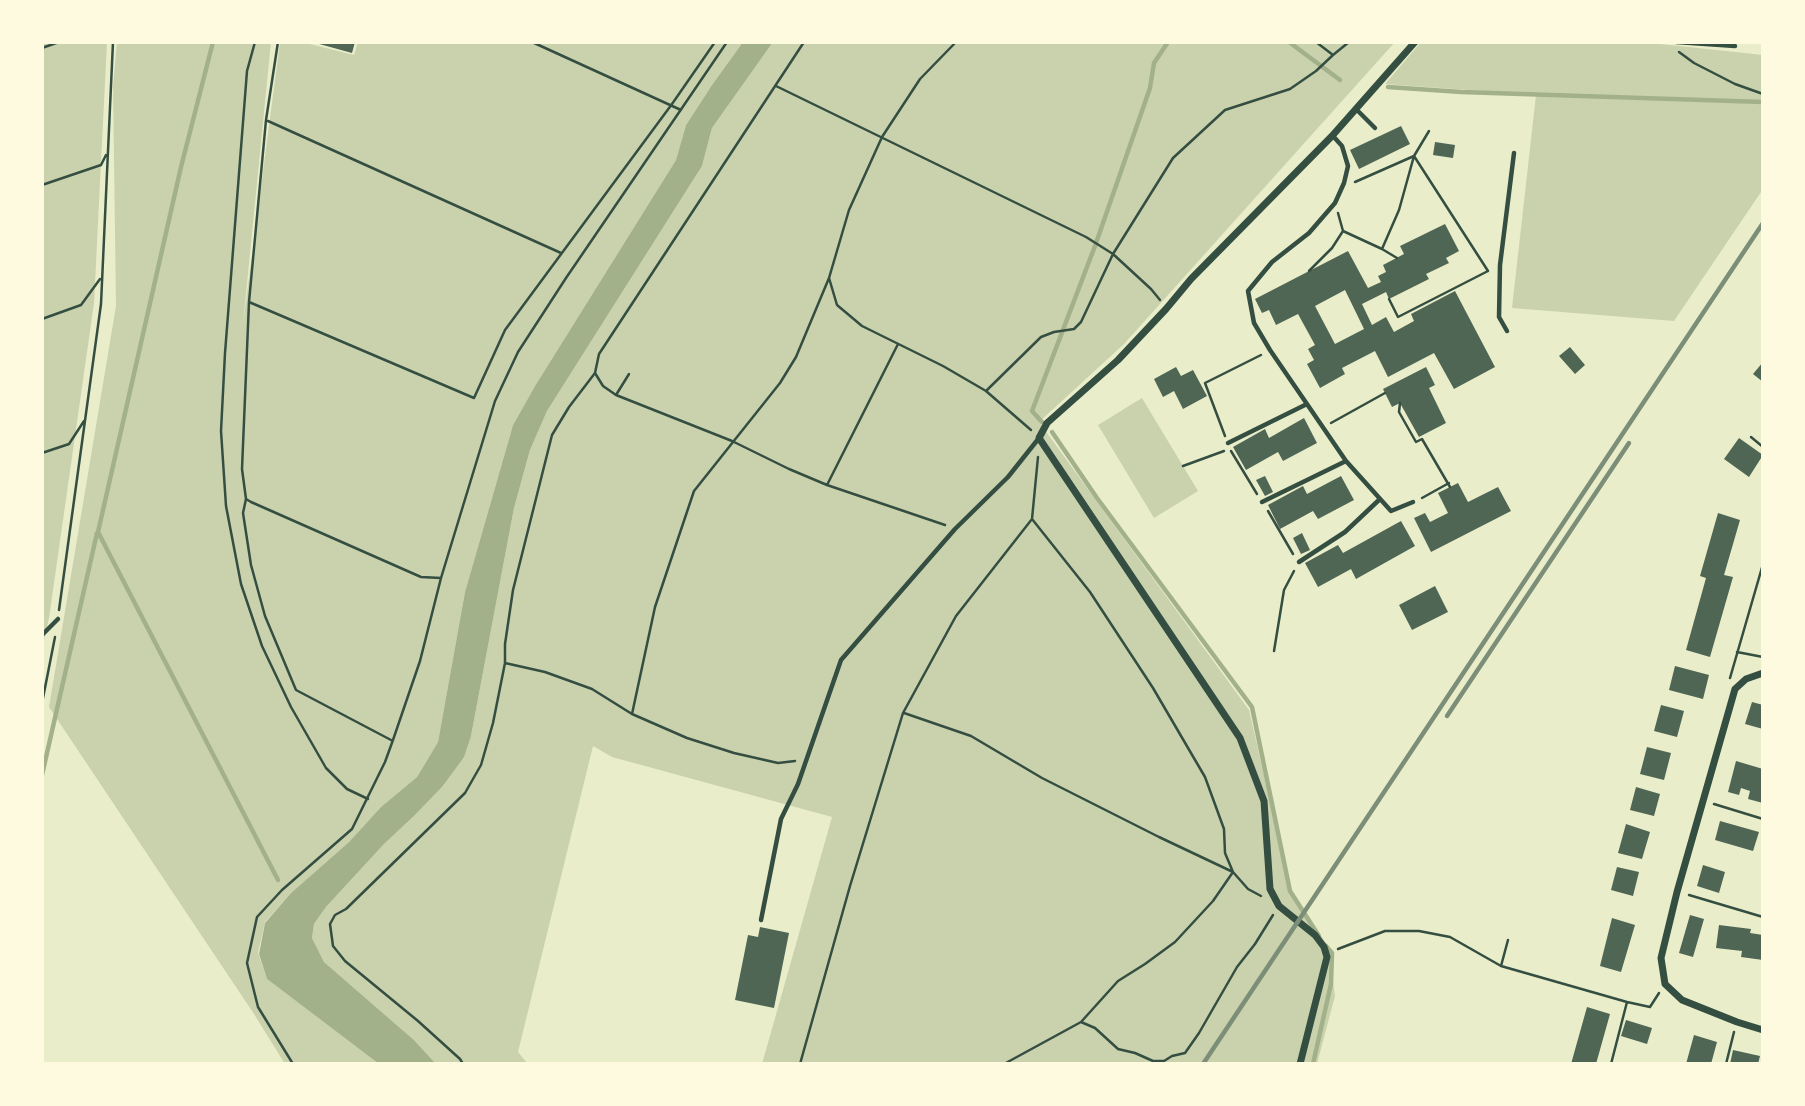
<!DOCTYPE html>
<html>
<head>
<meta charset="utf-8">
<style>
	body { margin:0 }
	#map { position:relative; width:1805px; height:1106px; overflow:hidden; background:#e9edc9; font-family:"Noto Sans",sans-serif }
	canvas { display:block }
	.frame { position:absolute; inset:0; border:44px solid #fefae0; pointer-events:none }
</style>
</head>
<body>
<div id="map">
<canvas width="1805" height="1106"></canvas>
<div class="frame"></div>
</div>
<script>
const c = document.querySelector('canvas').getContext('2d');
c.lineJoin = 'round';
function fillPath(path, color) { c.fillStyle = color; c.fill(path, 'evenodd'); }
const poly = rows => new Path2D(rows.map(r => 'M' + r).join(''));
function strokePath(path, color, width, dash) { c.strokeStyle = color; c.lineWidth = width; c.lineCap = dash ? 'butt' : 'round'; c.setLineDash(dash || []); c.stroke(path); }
fillPath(poly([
	[42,42,107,42,94,303,49,618,42,649],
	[117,42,271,42,243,324,280,42,302,42,354,55,358,42,743,42,712,85,686,125,676,160,535,386,513,425,465,592,438,742,417,777,381,807,349,842,291,893,265,922,258,953,267,979,379,1064,285,1064,254,1014,49,707,116,306,113,86],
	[773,42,1395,42,1124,344,1039,422,1249,710,1289,884,1299,904,1328,946,1335,996,1317,1064,762,1064,832,817,612,757,593,746,518,1052,528,1064,436,1064,414,1040,324,962,312,938,314,924,326,907,384,844,414,816,442,787,471,736,514,508,530,450,547,411,702,166,712,128],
	[1421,42,1642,42,1763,55,1763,189,1674,321,1512,308,1536,95,1385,84],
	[1142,398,1198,491,1154,518,1098,425]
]), '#cad2ad');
fillPath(poly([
	[743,42,773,42,712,128,702,166,547,411,530,450,514,508,471,736,464,757,442,787,414,816,384,844,326,907,314,924,312,938,324,962,414,1040,436,1064,379,1064,267,979,259,954,265,923,291,893,349,842,381,807,417,777,438,742,465,592,513,425,535,386,676,160,686,125,712,85]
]), '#a3b18a');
strokePath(poly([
	[213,42,181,167,98,532,278,880],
	[1289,42,1340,80],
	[1388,87,1461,92,1763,102],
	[1042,422,1032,411,1095,246,1150,88,1154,63,1168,42],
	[1052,432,1097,498,1252,707,1290,891,1319,936],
	[42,775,97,533],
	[1313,1064,1331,984,1332,953,1326,946]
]), '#a3b18a', 4.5);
fillPath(poly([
	[312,42,355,42,352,53],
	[1401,126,1410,144,1359,169,1350,150],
	[1435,142,1455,145,1453,158,1433,155],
	[1445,224,1459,251,1446,258,1449,263,1426,274,1429,279,1389,299,1386,292,1362,304,1372,325,1386,317,1394,332,1414,321,1411,314,1455,291,1495,367,1454,389,1434,353,1388,377,1375,351,1342,368,1345,374,1320,388,1307,364,1314,360,1308,349,1315,345,1298,314,1276,325,1269,310,1262,313,1255,299,1348,251,1368,288,1381,282,1378,276,1386,272,1383,265,1404,254,1400,246],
	[1345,290,1364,329,1335,344,1315,306],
	[1570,347,1585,365,1575,374,1559,356],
	[1763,362,1763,382,1753,374],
	[1176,367,1181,376,1193,370,1207,396,1183,409,1174,391,1163,397,1154,379],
	[1426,367,1435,385,1429,388,1446,423,1419,437,1400,403,1392,407,1383,389],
	[1304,418,1317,443,1283,461,1278,452,1246,470,1233,447,1265,429,1269,438],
	[1739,438,1763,455,1749,477,1724,459],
	[1265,476,1273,492,1265,496,1256,480],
	[1341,476,1354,500,1318,519,1313,511,1280,529,1268,505,1303,486,1307,494],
	[1458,483,1468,502,1498,487,1511,511,1431,552,1414,518,1425,513,1430,522,1448,513,1438,493],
	[1718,513,1740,520,1724,575,1733,577,1710,657,1686,650,1706,578,1700,576],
	[1401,521,1415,546,1356,579,1351,569,1318,587,1305,563,1338,545,1343,553],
	[1302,533,1310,550,1301,554,1293,538],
	[1435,586,1448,612,1412,630,1399,605],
	[1675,666,1709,675,1703,699,1669,690],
	[1752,702,1763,705,1763,729,1745,724],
	[1661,705,1684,711,1677,737,1654,731],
	[1647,747,1671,753,1664,780,1640,774],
	[1736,761,1763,769,1763,803,1748,799,1750,791,1741,788,1739,795,1728,792],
	[1636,787,1660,794,1654,816,1630,810],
	[1720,821,1759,832,1753,851,1715,840],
	[1626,824,1650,832,1642,859,1618,853],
	[1703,865,1725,872,1719,893,1697,886],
	[1617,867,1639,872,1633,896,1611,890],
	[1690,915,1704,919,1693,957,1679,953],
	[1612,918,1635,925,1621,972,1600,966],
	[1719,925,1751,929,1750,933,1763,935,1763,960,1741,957,1742,951,1716,948],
	[760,927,789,933,774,1008,735,1000,748,935,758,937],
	[1587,1007,1610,1014,1596,1064,1571,1064],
	[1626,1020,1652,1028,1647,1044,1621,1036],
	[1694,1035,1717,1042,1711,1064,1686,1064],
	[1733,1050,1760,1056,1758,1064,1730,1064]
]), '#4f6655');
strokePath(poly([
	[255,42,247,71,225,353,221,431,226,506,241,584,262,646,291,707,326,768,347,789,368,799],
	[278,42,266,120,249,302,242,469,246,499,251,502,421,577,441,578],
	[532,42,681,110],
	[804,42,599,354,595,373,603,386,616,395,732,441,789,469,827,485,945,525],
	[956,42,920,79,882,137,849,210,829,278,837,305,862,326,943,366,986,391,1031,430],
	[1316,42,1333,55],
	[42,48,59,42],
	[1679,52,1694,63,1735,84,1763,94],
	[776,86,1086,237,1113,254,1151,289,1160,300],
	[268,121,561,253],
	[1414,156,1488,271],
	[1355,182,1414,156,1429,131],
	[42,185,101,165,106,155],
	[1343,231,1382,249,1399,210,1414,156],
	[1382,249,1397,258],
	[1309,271,1332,248,1343,231,1338,213],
	[1389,299,1398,317,1488,271],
	[249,302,474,398,505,330,672,104,715,42],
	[42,319,81,305,100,279],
	[986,391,1041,337,1054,332,1074,329,1081,322,1113,254,1173,158,1225,110,1290,89,1316,71,1333,55,1349,42],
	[616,395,629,374],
	[1400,403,1399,412,1416,442,1422,439,1450,487],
	[1331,423,1385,393],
	[1225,436,1205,383,1261,355],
	[1751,437,1763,447],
	[1231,451,1257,494],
	[42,453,69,444,84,421],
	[1183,466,1224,451],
	[827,485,898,344],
	[1422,498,1449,483],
	[246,499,243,513,251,565,265,616,296,690,391,740],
	[1268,511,1293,554],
	[1032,519,1090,592,1153,688,1205,777,1224,829,1225,853,1233,872,1248,889,1261,896],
	[59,610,101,304,113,42],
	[1274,651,1284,590,1294,571],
	[1737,652,1763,657],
	[505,663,545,672,592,689,632,714,687,738,734,753,778,763,795,761],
	[1730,678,1763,564],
	[42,703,55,637],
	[904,713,971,736,1042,778,1159,837,1233,872,1213,901,1175,942,1145,964,1118,981,1081,1022],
	[632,714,655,607,694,491,780,383,796,357,829,278],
	[1714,804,1763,819],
	[1689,895,1763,917],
	[1338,949,1385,931,1419,931,1450,937,1501,966,1627,1002,1650,1007,1659,993],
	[1501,966,1508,940],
	[293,1064,258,1007,247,963,257,917,282,890,352,829,385,762,393,740,420,661,441,578,495,401,518,352,566,278,727,42],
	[463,1064,460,1059,418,1021,345,961,333,946,330,924,335,915,346,909,465,793,481,765,493,723,505,663,505,644,513,590,552,435,569,407,595,373],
	[800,1064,850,886,903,713,956,616,1032,519,1038,457],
	[1004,1064,1081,1022,1095,1028,1118,1049,1135,1053,1153,1061,1164,1061,1172,1056,1185,1053,1199,1033,1237,967,1255,944,1273,915],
	[1611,1064,1627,1002],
	[1726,1064,1734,1032]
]), '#344e41', 2.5);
strokePath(poly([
	[1676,42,1735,46],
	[1356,109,1375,128],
	[1333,136,1342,146,1348,166,1344,183,1335,203,1309,233,1272,262,1248,291,1254,323,1270,350,1346,461,1391,511,1413,502],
	[1507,331,1499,317,1500,265,1514,153],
	[1228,443,1307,404],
	[1262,502,1346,461],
	[1299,562,1345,532,1380,499],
	[42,635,58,619],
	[761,920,781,819,798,784,841,660,955,529,1008,477,1039,438]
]), '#344e41', 4.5);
strokePath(poly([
	[1763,673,1746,679,1735,689,1677,892,1661,958,1665,984,1682,1000,1737,1022,1763,1030],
	[1300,1064,1327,957,1324,947,1315,935,1279,906,1270,889,1264,801,1240,738,1039,438,1047,423,1118,360,1166,309,1191,279,1332,136,1415,42]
]), '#344e41', 7);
strokePath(poly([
	[1447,716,1629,443],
	[1203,1064,1763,223]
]), '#7c8e77', 4.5);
</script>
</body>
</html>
